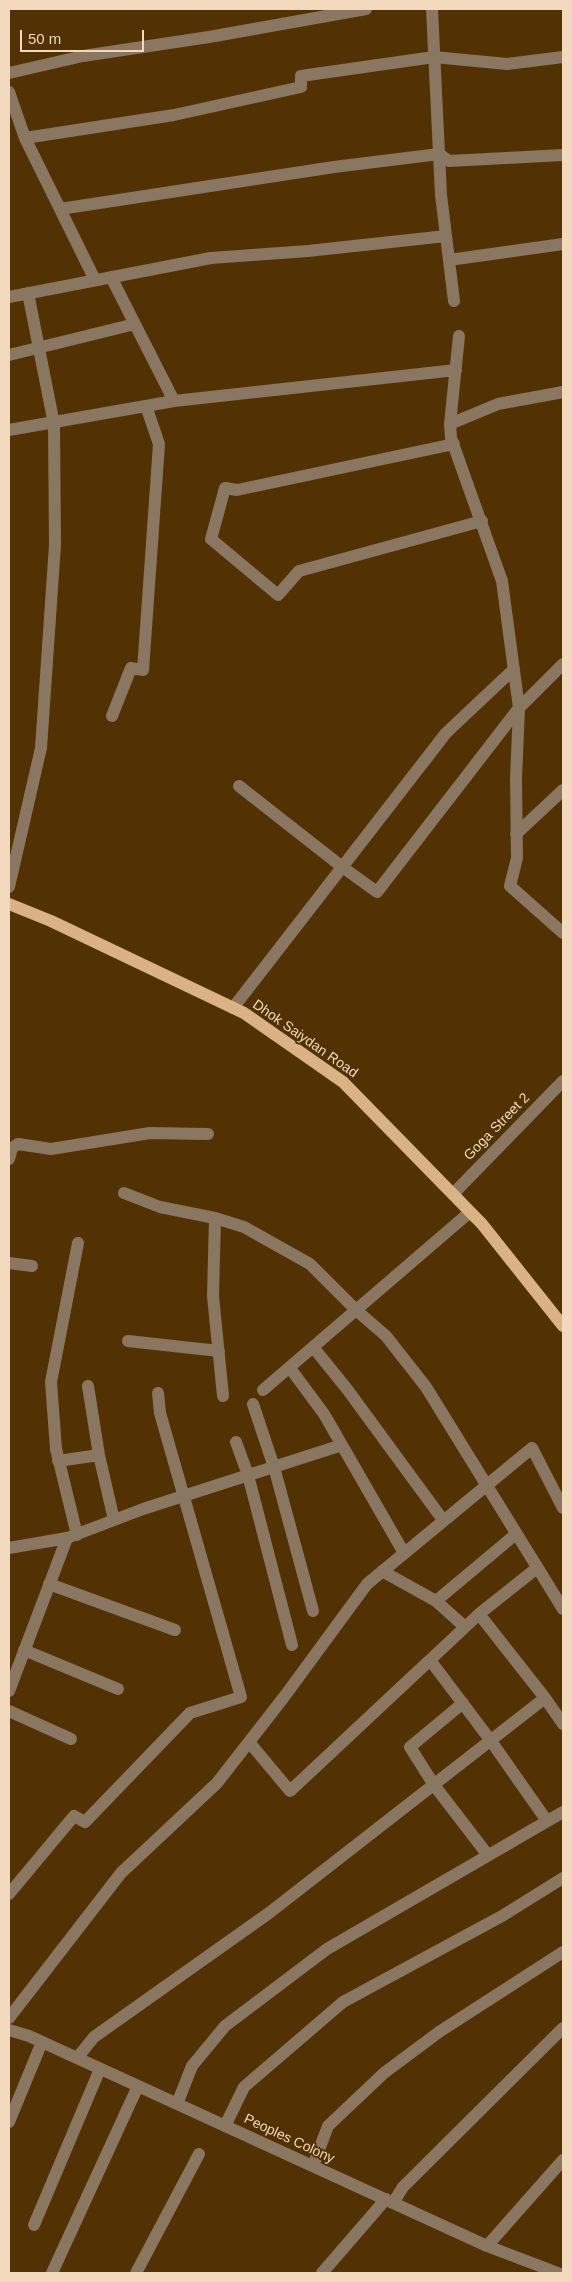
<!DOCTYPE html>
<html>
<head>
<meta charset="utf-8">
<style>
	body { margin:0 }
	#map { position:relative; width:572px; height:2282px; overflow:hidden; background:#523203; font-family:Arial,sans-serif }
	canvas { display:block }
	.frame { position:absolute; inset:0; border:10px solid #f2d9be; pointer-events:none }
	.scale { position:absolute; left:20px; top:30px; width:124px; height:22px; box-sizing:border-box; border:2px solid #f2d9be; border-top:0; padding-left:6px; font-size:15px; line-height:18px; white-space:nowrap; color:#f2d9be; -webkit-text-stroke:4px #523203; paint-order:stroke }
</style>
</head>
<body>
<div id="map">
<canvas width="572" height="2282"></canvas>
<div class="frame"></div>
<div class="scale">50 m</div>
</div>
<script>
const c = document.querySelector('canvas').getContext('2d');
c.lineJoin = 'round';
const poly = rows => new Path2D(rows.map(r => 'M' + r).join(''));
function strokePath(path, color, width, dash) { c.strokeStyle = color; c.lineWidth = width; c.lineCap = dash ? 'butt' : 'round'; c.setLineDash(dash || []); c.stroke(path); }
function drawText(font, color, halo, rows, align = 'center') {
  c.font = font + ' Arial,sans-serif'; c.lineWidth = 4; c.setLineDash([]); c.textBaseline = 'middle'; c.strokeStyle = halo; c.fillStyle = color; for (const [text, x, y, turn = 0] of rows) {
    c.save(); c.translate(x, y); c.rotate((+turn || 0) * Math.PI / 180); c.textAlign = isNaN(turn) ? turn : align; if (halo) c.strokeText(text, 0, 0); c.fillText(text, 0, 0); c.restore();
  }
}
strokePath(poly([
	[432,9,441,195,454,301],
	[9,73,83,56,209,37,366,9],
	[9,92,25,138,174,115,301,87,301,76,434,57,507,64,563,57],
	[25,138,95,280],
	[60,209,334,167,439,154,449,161,563,155],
	[449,260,563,244],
	[111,277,174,401],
	[9,297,211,258,308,251,446,236],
	[9,355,135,324],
	[450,424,498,404,563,392],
	[9,430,174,401,456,370],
	[454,444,237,490,225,488,211,539,278,595,299,571,482,521],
	[563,664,519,708,516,779,517,858,510,886,563,933],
	[112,716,131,668,143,670,159,444,146,406],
	[239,786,341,866,377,892,519,708,502,581,451,438,450,424,459,336],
	[516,834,563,790],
	[9,887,41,748,55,545,54,424,28,293],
	[233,1008,446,733,514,669],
	[9,1159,12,1148,18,1144,51,1149,150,1133,208,1134],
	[124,1193,160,1207,215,1218,244,1227,310,1264,356,1310,386,1336,426,1387,563,1609],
	[453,1194,563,1081],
	[215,1218,213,1296,223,1396],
	[9,1263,32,1266],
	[128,1341,219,1351],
	[313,1347,347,1389,443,1520],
	[290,1368,324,1414,404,1553],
	[88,1386,99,1455,114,1520],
	[263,1390,470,1212],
	[253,1404,274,1467,313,1611],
	[236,1442,248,1475,292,1645],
	[58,1461,99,1455],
	[77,1535,56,1449,51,1382,78,1243],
	[9,1548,67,1538,143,1509,342,1445],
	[382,1571,436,1601,516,1534],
	[49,1584,175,1630],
	[436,1601,465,1627],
	[479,1614,537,1568],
	[24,1650,118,1689],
	[430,1660,479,1614,545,1698],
	[9,1691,67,1538],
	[463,1703,410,1747,434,1785,487,1854],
	[9,1711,71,1739],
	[249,1742,290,1791,430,1660,491,1741,547,1821],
	[9,1894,74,1816,85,1822,190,1713,241,1697,160,1413,158,1393],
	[9,2018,121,1873,217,1783,284,1697,367,1584,532,1448,563,1508],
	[9,2030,29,2036,487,2246,558,2273],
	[77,2058,94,2037,269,1913,545,1698,563,1724],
	[177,2104,192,2066,225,2026,327,1949,563,1812],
	[9,2122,42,2042],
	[225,2126,244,2087,343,2002,502,1916,563,1878],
	[313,2166,328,2126,384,2073,439,2032,563,1952],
	[393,2203,403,2187,563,2028],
	[34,2225,100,2069],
	[487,2246,563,2160],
	[52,2273,138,2086],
	[136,2273,199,2154],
	[322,2273,386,2199]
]), '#8a7762', 12);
strokePath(poly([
	[9,904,51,921,244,1013,343,1082,482,1224,563,1326]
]), '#d9b286', 12);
drawText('14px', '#f2d9be', '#523203', [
	["Dhok Saiydan Road",305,1039,35],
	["Goga Street 2",497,1127,-46],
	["Peoples Colony",289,2139,25]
]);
</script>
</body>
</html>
